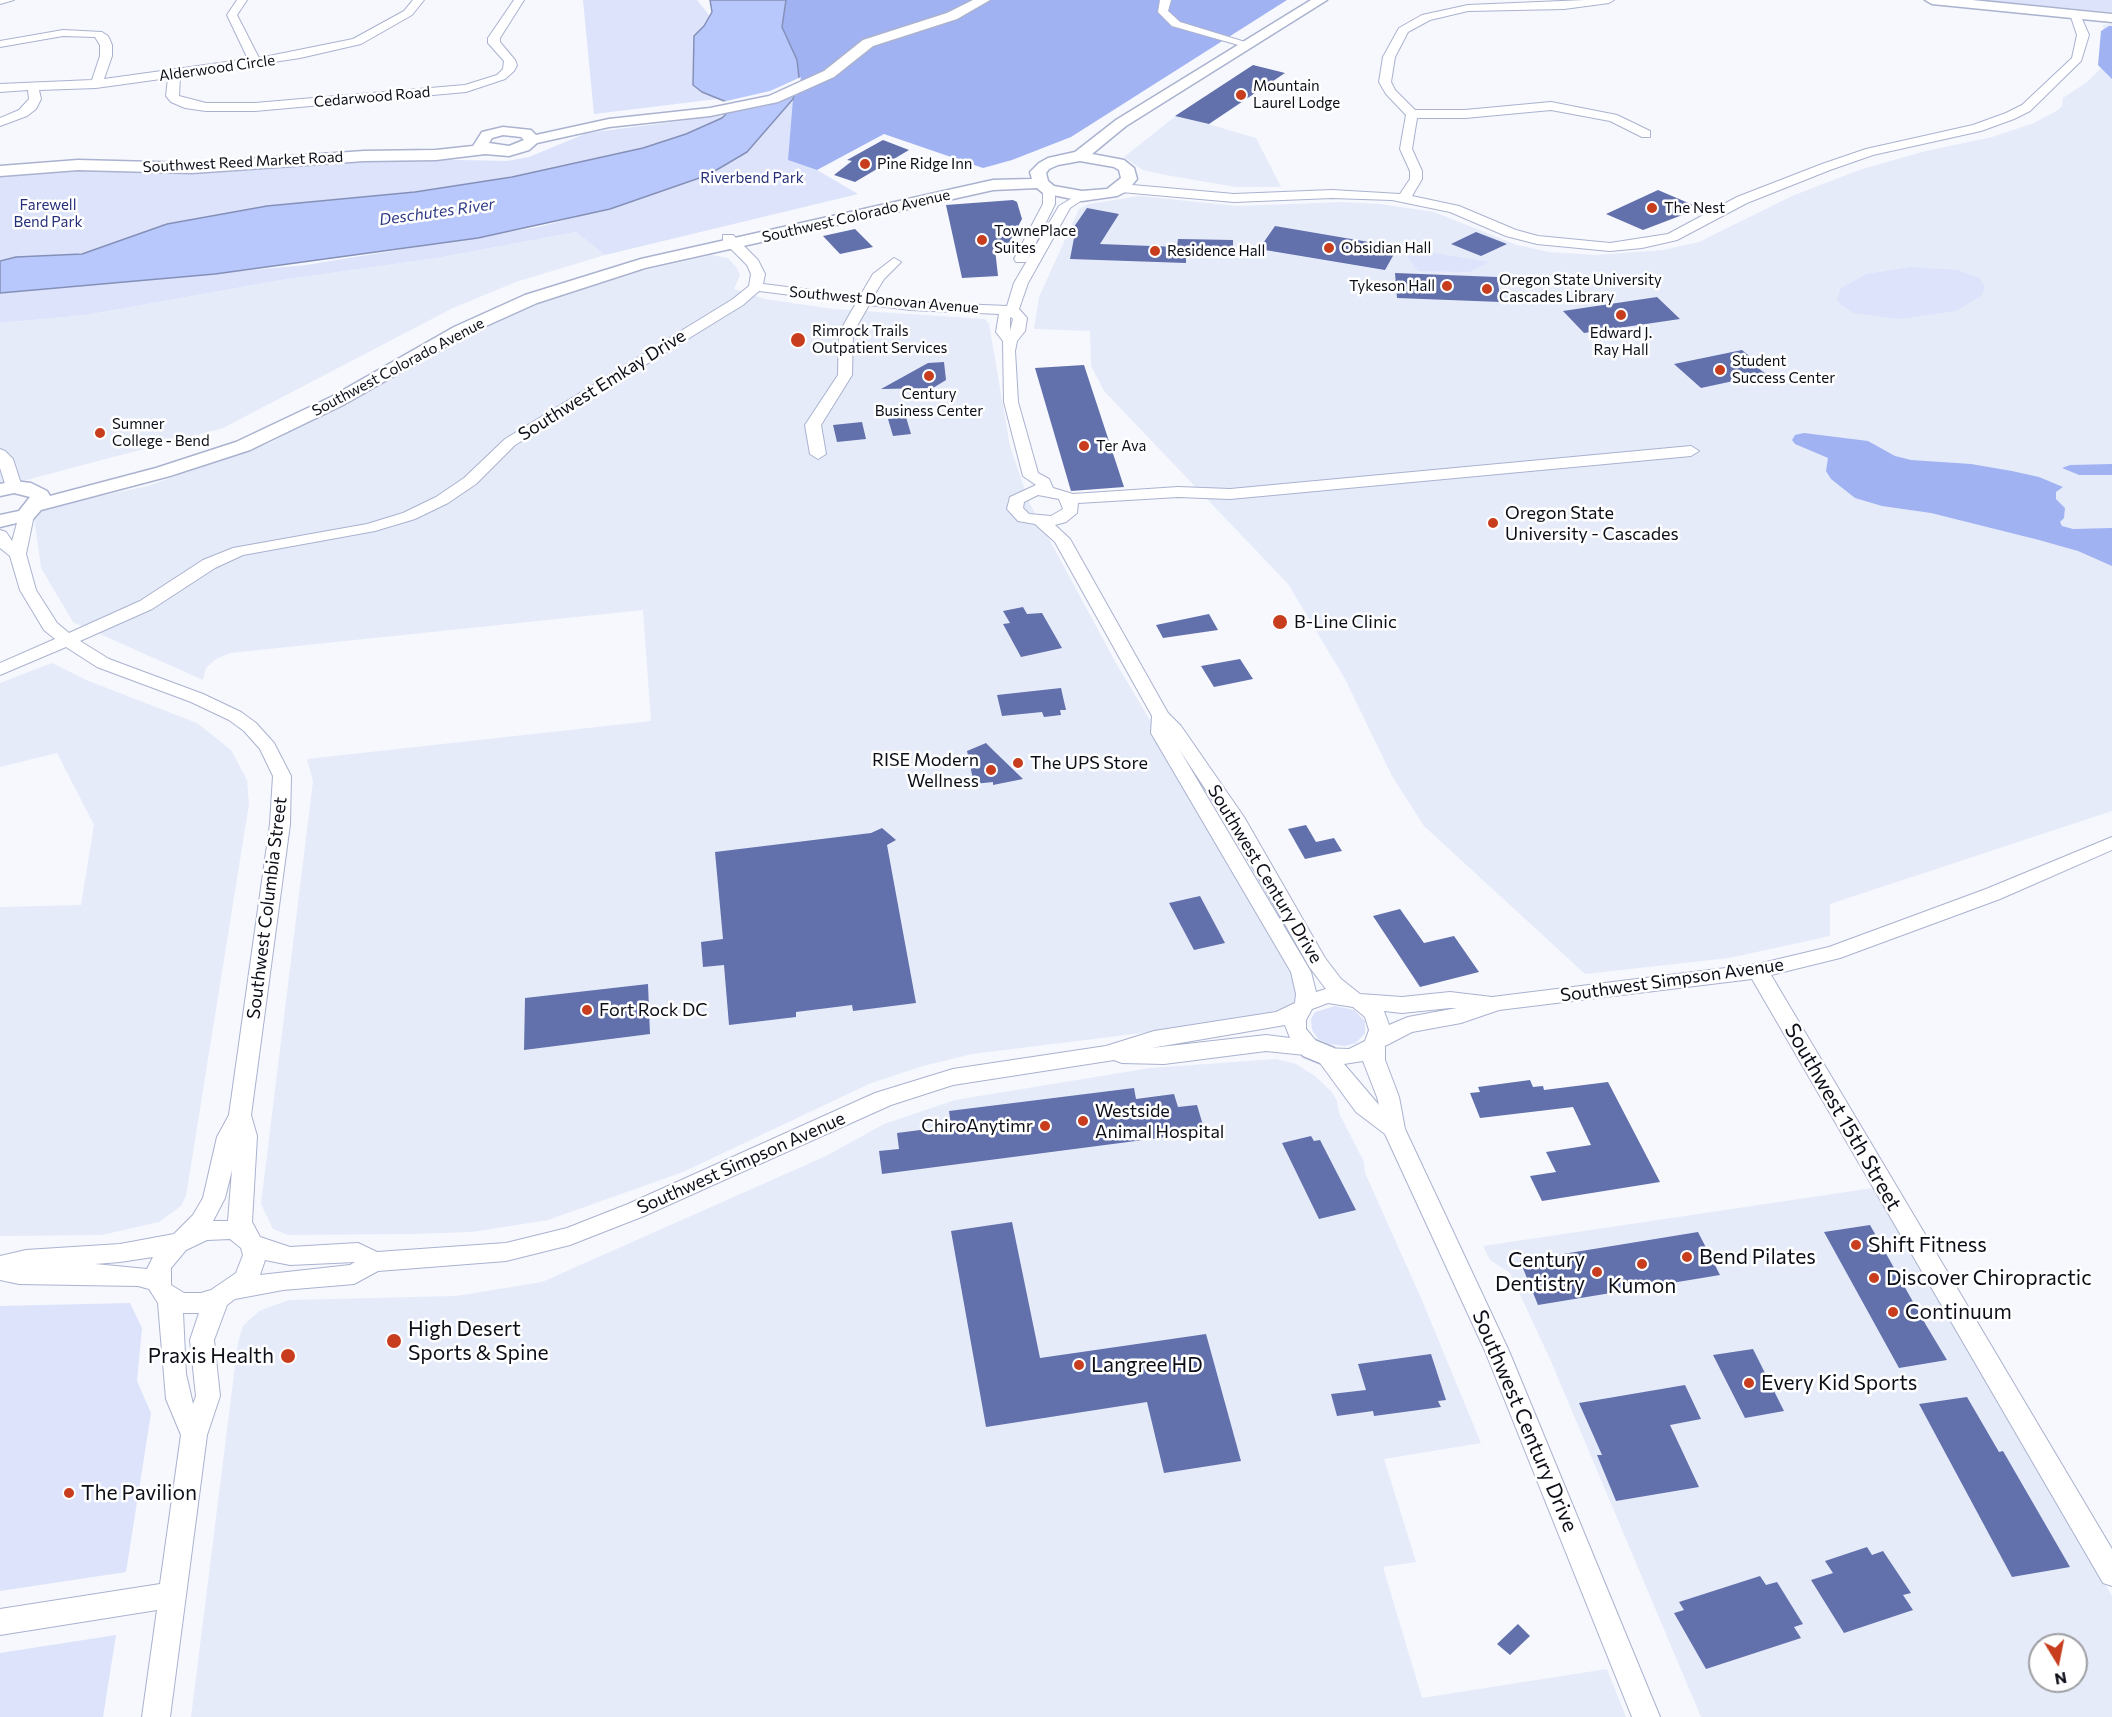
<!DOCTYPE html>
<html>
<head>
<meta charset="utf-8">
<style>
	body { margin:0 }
	#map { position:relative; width:2112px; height:1717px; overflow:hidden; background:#f6f8fe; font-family:Commissioner,sans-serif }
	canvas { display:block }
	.north { position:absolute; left:2028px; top:1633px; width:60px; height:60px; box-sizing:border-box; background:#fff; border:2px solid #9e9fa3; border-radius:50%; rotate:170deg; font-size:16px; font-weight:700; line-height:24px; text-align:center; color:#0c0e18 }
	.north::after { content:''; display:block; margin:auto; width:21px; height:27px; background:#c73d1d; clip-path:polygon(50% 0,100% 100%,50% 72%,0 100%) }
</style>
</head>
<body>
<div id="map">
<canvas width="2112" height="1717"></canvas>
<div class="north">N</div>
</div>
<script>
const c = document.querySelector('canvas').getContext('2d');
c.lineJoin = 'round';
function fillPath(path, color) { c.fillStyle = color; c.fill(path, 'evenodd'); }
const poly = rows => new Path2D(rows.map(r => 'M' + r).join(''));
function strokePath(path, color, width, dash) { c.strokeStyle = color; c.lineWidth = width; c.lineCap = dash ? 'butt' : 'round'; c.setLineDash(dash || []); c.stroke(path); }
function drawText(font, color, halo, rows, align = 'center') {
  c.font = font + ' Commissioner,sans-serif'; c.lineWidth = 5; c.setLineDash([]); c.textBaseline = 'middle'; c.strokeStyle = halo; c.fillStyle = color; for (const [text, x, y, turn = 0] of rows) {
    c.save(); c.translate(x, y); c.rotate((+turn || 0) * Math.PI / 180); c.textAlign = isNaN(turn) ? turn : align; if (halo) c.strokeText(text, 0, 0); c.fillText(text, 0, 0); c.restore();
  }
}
fillPath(poly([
	[2112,24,2112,811,1830,904,1830,936,1729,958,1585,974,1424,826,1392,776,1345,679,1288,584,1104,391,1091,366,1090,331,1034,329,1039,297,1079,209,1089,204,1140,196,1237,206,1342,202,1380,204,1434,212,1517,245,1549,252,1595,255,1663,250,1699,242,1792,196,1859,170,1922,152,1992,137,2034,123,2058,110,2062,106,2063,98,2087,82,2101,68,2107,51,2103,25],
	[1177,115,1256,138,1281,187,1236,187,1171,176,1143,170,1124,157],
	[576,232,605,255,516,282,453,308,223,428,0,487,0,323,86,315,281,280,437,258],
	[711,255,728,258,737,268,740,275,734,289,765,299,833,309,985,319,989,324,1010,446,1029,502,1116,663,1296,966,1296,1003,1271,1017,972,1054,923,1066,869,1084,683,1172,548,1220,472,1232,414,1234,288,1235,273,1229,261,1204,313,781,307,759,651,721,643,610,230,653,216,659,206,668,203,680,73,622,41,568,33,510,148,486,272,442,401,369,526,308,641,271],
	[52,663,86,680,197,723,231,750,247,780,249,804,186,1196,181,1206,159,1222,102,1235,0,1236,0,907,81,905,94,825,57,753,0,767,0,683],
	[1276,1059,1296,1064,1315,1076,1332,1092,1337,1101,1339,1113,1364,1162,1365,1173,1421,1298,1481,1443,1384,1459,1416,1562,1383,1567,1422,1698,1607,1669,1626,1717,191,1717,238,1342,243,1326,259,1311,289,1300,456,1296,542,1282,826,1156,884,1124,955,1100,1150,1068],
	[1873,1188,2112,1596,2112,1717,1701,1717,1550,1359,1510,1273,1490,1260,1483,1246],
	[2040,1645,2076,1645,2076,1681,2040,1681]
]), '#e6ebfa');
fillPath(poly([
	[583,0,697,0,709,15,709,28,725,98,594,114],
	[1978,0,2112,0,2112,12,2022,4],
	[807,94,789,160,817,170,858,194,605,255,576,232,437,258,281,280,86,315,0,323,0,293,306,265,539,227,583,215,783,103],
	[727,115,721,127,546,175,156,234,58,259,0,261,0,176,30,170,365,158,507,161,529,157,587,133],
	[1416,250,1489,262,1469,272,1418,271,1408,257],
	[1911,267,1957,270,1979,278,1985,287,1981,296,1956,311,1899,319,1854,313,1840,304,1837,299,1841,288,1867,274],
	[1335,1006,1354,1010,1365,1021,1365,1033,1356,1043,1345,1046,1329,1044,1318,1039,1312,1030,1311,1019,1315,1012],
	[130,1303,142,1328,137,1381,151,1413,126,1572,0,1591,0,1306],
	[116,1635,103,1717,0,1717,0,1653]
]), '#dce3fb');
fillPath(poly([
	[786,0,1287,0,1071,137,1012,160,983,168,884,134,817,170,788,160,793,99,799,78,797,60,782,27],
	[2109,26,2112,26,2112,79,2098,65,2101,31],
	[1804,433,1868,441,1895,456,1911,460,1971,464,2012,471,2039,477,2063,487,2056,492,2056,499,2065,508,2064,518,2060,522,2062,526,2073,529,2112,528,2112,566,2078,551,2039,540,1931,513,1882,506,1855,498,1831,479,1826,471,1828,458,1795,444,1792,440,1795,435],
	[2112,464,2112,475,2079,475,2062,468,2070,465]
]), '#a1b2f2');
const water = poly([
	[710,0,786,0,782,27,797,60,799,78,793,99,747,152,708,175,610,209,478,238,215,274,0,293,0,261,16,257,82,254,167,224,267,206,415,192,512,177,643,148,686,134,722,118,730,110,729,103,702,92,693,85,694,36,704,26,712,12,710,0]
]);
fillPath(water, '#b9c8fc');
strokePath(water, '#8590b8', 1.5);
fillPath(poly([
	[801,77,797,95,766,106,723,114,727,109,726,105,722,102,770,91]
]), '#f6f8fe');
fillPath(poly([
	[1253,65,1285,73,1209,124,1175,116],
	[883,140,909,150,855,182,834,175,852,161,847,160],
	[1658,190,1693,205,1679,212,1685,214,1643,230,1606,214],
	[1013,200,1017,202,1022,219,1010,241,1013,247,995,249,998,276,962,278,946,205],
	[1087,208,1119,214,1100,244,1177,247,1178,239,1233,240,1233,256,1186,255,1186,263,1070,259,1074,238,1067,237],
	[1275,226,1398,247,1385,270,1259,249],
	[855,229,873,247,840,254,823,236],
	[1476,232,1507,244,1481,256,1451,244],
	[1395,273,1497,277,1501,302,1397,298],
	[1657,297,1680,319,1584,333,1563,311],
	[1742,350,1759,364,1754,365,1766,374,1701,388,1674,364],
	[944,362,946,380,933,388,881,389,928,363],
	[1084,365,1124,487,1071,491,1035,368],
	[906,417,911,434,893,436,888,419],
	[862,422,866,439,837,442,833,425],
	[1023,607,1027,614,1042,613,1062,648,1021,657,1003,624,1010,623,1003,611],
	[1209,614,1218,630,1163,638,1156,625],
	[1240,659,1253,679,1214,687,1201,666],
	[1061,688,1066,710,1060,710,1061,715,1044,717,1042,712,1002,716,997,695],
	[986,743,995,752,1023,779,993,785,993,782,974,784,967,751],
	[1306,825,1316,842,1334,838,1342,851,1305,859,1288,829],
	[882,828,896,840,887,845,916,1003,853,1011,852,1005,796,1012,796,1017,729,1025,724,965,703,967,701,942,723,939,715,852,871,833],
	[1200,896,1225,943,1194,950,1169,903],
	[1400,909,1424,943,1454,936,1479,972,1420,987,1373,916],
	[648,984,650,1034,524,1050,525,998],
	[1530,1080,1533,1087,1543,1086,1544,1090,1608,1082,1660,1182,1542,1201,1530,1176,1556,1172,1546,1152,1591,1145,1573,1107,1480,1118,1470,1093,1480,1092,1478,1087],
	[1134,1088,1136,1099,1174,1094,1178,1107,1197,1105,1205,1132,882,1174,879,1151,899,1149,897,1133,951,1126,949,1111],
	[1311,1136,1314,1141,1320,1140,1356,1210,1319,1219,1282,1143],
	[1012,1222,1040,1358,1206,1334,1241,1461,1164,1473,1147,1402,986,1427,951,1231],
	[1870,1225,1926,1325,1947,1360,1899,1368,1824,1232],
	[1698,1232,1720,1275,1538,1305,1520,1261],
	[1753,1349,1784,1411,1745,1418,1713,1355],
	[1431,1354,1446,1400,1438,1401,1441,1407,1374,1416,1373,1411,1337,1416,1331,1394,1366,1390,1358,1364],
	[1685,1385,1701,1419,1670,1425,1699,1487,1616,1501,1597,1455,1602,1455,1579,1403],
	[1967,1397,1999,1452,2003,1451,2070,1567,2012,1577,1919,1404],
	[1867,1547,1872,1555,1883,1551,1911,1593,1903,1595,1913,1610,1844,1633,1811,1580,1833,1573,1825,1561],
	[1760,1576,1766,1585,1777,1582,1803,1624,1794,1627,1801,1638,1706,1669,1674,1613,1684,1610,1679,1602],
	[1518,1624,1530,1636,1510,1655,1497,1644]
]), '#6270ac');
const minor = poly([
	[0,0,14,0,0,4,0,0],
	[237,0,247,0,237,15,259,58,353,39,404,11,413,0,424,0,412,15,361,44,300,58,180,76,179,96,206,103,255,103,465,85,497,75,503,69,504,61,488,43,488,38,514,0,524,0,500,38,500,42,515,60,517,65,514,71,505,79,466,92,255,111,206,111,185,108,171,102,166,96,168,78,96,88,39,90,41,99,36,109,27,116,0,126,0,118,19,110,29,99,28,90,0,92,0,84,92,80,100,56,100,45,95,37,63,36,0,47,0,41,63,30,102,32,108,36,112,45,112,56,104,79,248,59,227,15,237,0],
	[1160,0,1171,0,1168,11,1180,22,1255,45,1249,48,1172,26,1158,12,1160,0],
	[1585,0,1614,0,1609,3,1564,9,1468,11,1430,20,1408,32,1395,57,1391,82,1395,90,1415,110,1465,110,1551,102,1617,115,1650,131,1650,137,1642,137,1610,121,1551,110,1465,118,1417,118,1412,149,1422,171,1422,179,1412,196,1459,206,1516,230,1538,236,1610,243,1668,234,1737,197,1822,164,1866,149,1973,125,2006,113,2022,105,2072,58,2077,35,2070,14,2071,12,2079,12,2089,35,2081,61,2030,111,2014,119,1981,131,1873,155,1830,170,1747,203,1677,240,1642,248,1610,251,1537,244,1506,236,1450,212,1392,200,1332,198,1234,202,1121,192,1115,188,1121,184,1234,194,1332,190,1400,194,1410,179,1410,171,1400,149,1406,115,1386,94,1379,82,1383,57,1399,28,1422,15,1468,5,1585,0],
	[1049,186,1055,190,1055,204,1028,259,1026,262,1016,262,1014,259,1043,204,1043,190,1049,186],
	[1082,192,1088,196,1070,208,1028,283,1019,309,1027,318,1025,331,1017,341,1015,351,1018,402,1038,473,1049,479,1053,488,1073,494,1178,487,1230,489,1691,446,1699,451,1691,456,1230,499,1178,497,1078,503,1077,513,1066,522,1055,525,1070,539,1168,713,1181,726,1244,817,1325,958,1341,979,1360,994,1402,997,1450,992,1492,997,1758,964,1829,947,1986,889,2112,837,2112,850,2000,899,1840,958,1771,975,2112,1549,2112,1586,2103,1583,1752,979,1499,1010,1461,1023,1412,1032,1385,1046,1385,1060,1399,1097,1405,1129,1509,1351,1660,1717,1632,1717,1485,1351,1385,1134,1356,1112,1315,1056,1266,1051,1164,1064,1122,1063,1114,1060,953,1085,891,1105,644,1216,570,1245,506,1261,378,1271,354,1284,283,1290,235,1299,227,1305,214,1340,220,1396,207,1435,170,1717,142,1717,157,1610,0,1635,0,1609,160,1584,181,1435,166,1399,158,1303,149,1289,138,1286,19,1284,0,1280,0,1256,26,1250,120,1244,174,1234,193,1215,203,1198,217,1137,229,1115,270,824,273,776,260,749,244,731,229,720,191,702,97,667,66,647,0,675,0,663,55,639,44,630,20,590,10,556,0,548,0,530,6,532,12,541,20,512,32,512,34,515,26,554,36,590,57,623,69,633,140,601,203,560,233,548,367,524,403,513,436,497,464,478,505,439,733,299,749,286,751,274,747,265,723,241,723,235,733,235,758,260,765,274,763,284,860,296,873,274,894,258,901,262,884,279,873,297,911,302,1007,306,1014,283,1059,206,1082,192],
	[759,291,856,303,839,333,838,375,805,425,810,454,818,459,826,454,821,425,852,375,853,333,869,305,911,310,999,314,996,332,1003,341,1004,402,1023,476,1036,485,1010,497,1007,509,1018,521,1035,524,1055,542,1152,716,1151,733,1291,972,1296,994,1295,1003,1276,1012,1154,1031,1106,1046,953,1069,875,1093,628,1204,567,1228,506,1243,377,1252,358,1243,290,1247,260,1237,252,1222,257,1136,251,1115,290,824,291,776,274,743,256,723,241,712,203,694,109,659,80,641,152,609,215,568,243,555,375,531,415,519,448,503,476,484,515,445,743,305,759,291],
	[1011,317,1013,319,1010,331,1010,318,1011,317],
	[1038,495,1059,499,1063,509,1051,516,1029,514,1023,508,1024,502,1038,495],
	[1179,749,1225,819,1310,968,1326,989,1316,992,1311,972,1179,749],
	[1328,1003,1353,1007,1365,1017,1369,1030,1365,1041,1349,1049,1322,1048,1306,1029,1306,1020,1312,1009,1328,1003],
	[1450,1008,1457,1008,1408,1017,1389,1025,1384,1011,1402,1013,1450,1008],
	[1285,1025,1290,1038,1266,1035,1151,1048,1285,1025],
	[1363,1061,1377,1097,1379,1105,1344,1064,1363,1061],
	[232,1170,228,1221,213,1221,225,1198,232,1170],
	[230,1239,241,1248,243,1255,236,1273,211,1290,201,1293,184,1293,171,1285,171,1268,186,1250,207,1240,230,1239],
	[153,1257,147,1269,95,1264,120,1262,153,1257],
	[265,1260,290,1265,355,1262,350,1265,260,1275,265,1260],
	[183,1313,199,1313,190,1340,196,1396,193,1404,186,1374,183,1313],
	[0,449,5,451,13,459,22,487,20,490,8,490,6,487,0,468,0,449]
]);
const major = poly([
	[973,0,990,0,957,19,873,46,834,77,778,102,710,116,609,127,537,143,529,150,509,156,485,154,436,160,364,161,192,173,78,170,0,176,0,166,78,160,192,163,364,151,436,150,473,146,482,132,503,127,531,130,536,135,609,119,710,108,769,96,824,71,863,40,947,13,973,0],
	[503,135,521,137,524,140,509,146,489,143,492,138,503,135],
	[1311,0,1327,0,1126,126,1092,154,1124,160,1134,168,1137,179,1127,191,1117,196,1082,201,1043,193,1037,188,993,190,645,268,537,303,466,335,343,405,250,450,170,476,41,510,33,519,0,527,0,515,19,511,30,497,14,493,0,496,0,484,14,481,31,483,47,491,50,496,156,468,236,442,331,397,454,327,525,295,641,259,993,180,1032,179,1030,172,1039,163,1048,158,1075,152,1116,120,1311,0],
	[1080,161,1114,167,1119,170,1121,178,1107,189,1082,191,1054,186,1048,181,1046,173,1049,169,1058,165,1080,161],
	[1925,0,1972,0,2112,14,2112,22,1932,4,1925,0],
	[1312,1039,1334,1048,1338,1055,1334,1062,1325,1065,1303,1056,1299,1049,1303,1042,1312,1039]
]);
strokePath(minor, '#aab2cf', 2);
strokePath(major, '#aab2cf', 3);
fillPath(minor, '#fff');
fillPath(major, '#fff');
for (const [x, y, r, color] of [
	[1241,95,6,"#c73d1d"],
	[865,164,6,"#c73d1d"],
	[1652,208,6,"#c73d1d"],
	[982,240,6,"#c73d1d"],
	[1329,248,6,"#c73d1d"],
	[1155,251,6,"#c73d1d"],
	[1447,286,6,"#c73d1d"],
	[1487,289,6,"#c73d1d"],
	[1621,315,6,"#c73d1d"],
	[798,340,8,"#c73d1d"],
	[1720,370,6,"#c73d1d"],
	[929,376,6,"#c73d1d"],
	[100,433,6,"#c73d1d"],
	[1084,446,6,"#c73d1d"],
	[1493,523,6,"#c73d1d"],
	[1280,622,8,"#c73d1d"],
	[1018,763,6,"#c73d1d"],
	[991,770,6,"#c73d1d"],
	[587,1010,6,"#c73d1d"],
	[1083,1121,6,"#c73d1d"],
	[1045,1126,6,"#c73d1d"],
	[1856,1245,6,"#c73d1d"],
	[1687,1257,6,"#c73d1d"],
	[1642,1264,6,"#c73d1d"],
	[1597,1272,6,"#c73d1d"],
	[1874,1278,6,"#c73d1d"],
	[1893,1312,6,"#c73d1d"],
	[394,1341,8,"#c73d1d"],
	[288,1356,8,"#c73d1d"],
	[1079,1365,6,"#c73d1d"],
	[1749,1383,6,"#c73d1d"],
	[69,1493,6,"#c73d1d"]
]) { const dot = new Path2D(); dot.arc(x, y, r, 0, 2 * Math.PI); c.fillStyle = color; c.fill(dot); strokePath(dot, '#fff', 2); }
drawText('15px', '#0c0e18', '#fff', [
	["Alderwood Circle",217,68,-8],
	["Cedarwood Road",372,97,-5],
	["Southwest Reed Market Road",243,162,-3],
	["Southwest Colorado Avenue",856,216,-13],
	["Southwest Donovan Avenue",884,300,5],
	["Southwest Colorado Avenue",398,367,-28]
]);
drawText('15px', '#0c0e18', '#fff', [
	["Mountain",1253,86],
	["Laurel Lodge",1253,103],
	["Pine Ridge Inn",877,164],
	["The Nest",1664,208],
	["TownePlace",994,231],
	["Suites",994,248],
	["Obsidian Hall",1341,248],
	["Residence Hall",1167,251],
	["Oregon State University",1499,280],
	["Cascades Library",1499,297],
	["Tykeson Hall",1435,286,"right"],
	["Rimrock Trails",812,331],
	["Outpatient Services",812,348],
	["Edward J.",1621,333,"center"],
	["Ray Hall",1621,350,"center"],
	["Student",1732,361],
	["Success Center",1732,378],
	["Century",929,394,"center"],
	["Business Center",929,411,"center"],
	["Sumner",112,424],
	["College - Bend",112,441],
	["Ter Ava",1096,446]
], 'left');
drawText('15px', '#263079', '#fff', [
	["Riverbend Park",752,178],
	["Farewell",48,205],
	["Bend Park",48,222]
]);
drawText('italic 16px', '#303b86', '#fff', [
	["Deschutes River",437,212,-8]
]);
drawText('18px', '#0c0e18', '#fff', [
	["Southwest Emkay Drive",602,385,-32],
	["Southwest Century Drive",1265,874,59],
	["Southwest Columbia Street",267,908,-83],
	["Southwest Simpson Avenue",1672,980,-8],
	["Southwest Simpson Avenue",741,1163,-24]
]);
drawText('18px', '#0c0e18', '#fff', [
	["Oregon State",1505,513],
	["University - Cascades",1505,534],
	["B-Line Clinic",1294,622],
	["RISE Modern",979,760,"right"],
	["Wellness",979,781,"right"],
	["The UPS Store",1030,763],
	["Fort Rock DC",599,1010],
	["Westside",1095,1111],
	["Animal Hospital",1095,1132],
	["ChiroAnytimr",1033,1126,"right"]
], 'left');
drawText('21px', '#0c0e18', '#fff', [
	["Southwest 15th Street",1843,1117,60],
	["Southwest Century Drive",1525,1421,67]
]);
drawText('21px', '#0c0e18', '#fff', [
	["Shift Fitness",1868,1245],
	["Bend Pilates",1699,1257],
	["Century",1585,1260,"right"],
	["Dentistry",1585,1284,"right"],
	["Discover Chiropractic",1886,1278],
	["Kumon",1642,1286,"center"],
	["Continuum",1905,1312],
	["High Desert",408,1329],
	["Sports & Spine",408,1353],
	["Praxis Health",274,1356,"right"],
	["Langree HD",1091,1365],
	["Every Kid Sports",1761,1383],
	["The Pavilion",81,1493]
], 'left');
</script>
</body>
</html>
